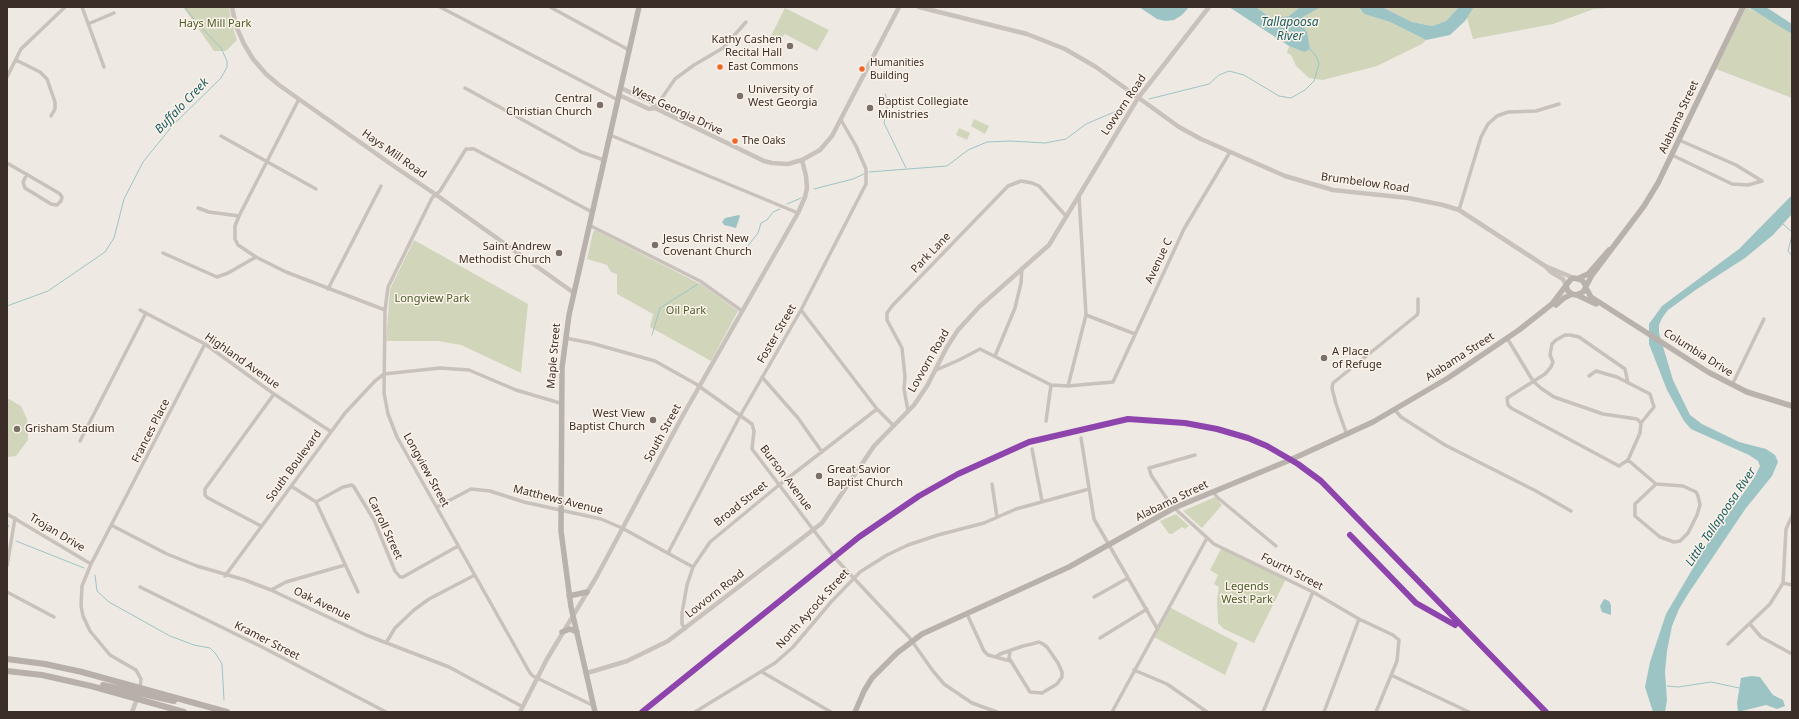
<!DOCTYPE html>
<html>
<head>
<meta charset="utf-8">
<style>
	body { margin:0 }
	#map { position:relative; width:1799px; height:719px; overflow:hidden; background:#efe9e3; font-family:"Noto Sans",sans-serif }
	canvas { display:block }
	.frame { position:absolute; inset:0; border:8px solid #3b2e28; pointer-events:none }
</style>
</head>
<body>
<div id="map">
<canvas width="1799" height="719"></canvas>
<div class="frame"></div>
</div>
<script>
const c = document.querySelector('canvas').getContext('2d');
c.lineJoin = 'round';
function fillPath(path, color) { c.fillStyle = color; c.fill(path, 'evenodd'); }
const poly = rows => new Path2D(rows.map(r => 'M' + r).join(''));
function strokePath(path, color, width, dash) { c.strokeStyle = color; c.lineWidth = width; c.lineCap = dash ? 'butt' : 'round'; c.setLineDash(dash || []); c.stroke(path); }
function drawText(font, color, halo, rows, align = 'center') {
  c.font = font + ' "Noto Sans",sans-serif'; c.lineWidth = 3; c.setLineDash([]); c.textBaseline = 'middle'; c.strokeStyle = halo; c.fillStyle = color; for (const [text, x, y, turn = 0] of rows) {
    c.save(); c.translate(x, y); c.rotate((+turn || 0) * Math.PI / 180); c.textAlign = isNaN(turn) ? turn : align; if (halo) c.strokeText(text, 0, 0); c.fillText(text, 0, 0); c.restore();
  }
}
fillPath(poly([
	[183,7,229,7,233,28,237,40,226,51,214,51],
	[1256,7,1300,7,1289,16,1271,18],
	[1321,7,1359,7,1364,14,1390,22,1426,40,1422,44,1377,66,1323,80,1309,78,1296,66,1291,55,1287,53,1289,46,1304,52,1307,32,1301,23,1303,17],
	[1382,7,1459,7,1446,21,1432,26,1412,22],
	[1474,7,1623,7,1594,9,1553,24,1473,39,1467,18],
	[1746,7,1771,20,1792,34,1792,98,1716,69],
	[785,8,829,30,817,51,785,34,778,42,771,40,770,38],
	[974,119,989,126,985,134,971,126],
	[959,128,970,133,967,140,956,135],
	[595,230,702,285,738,311,711,361,650,327,653,314,617,294,617,274,611,272,607,265,587,259,593,232],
	[414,240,528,304,521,373,461,345,438,341,386,341,390,289],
	[7,398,21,406,27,419,28,440,16,456,7,457],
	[1215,497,1222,505,1202,528,1183,511],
	[1176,514,1189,526,1185,529,1182,527,1172,534,1169,534,1160,521],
	[1222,547,1286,579,1254,643,1224,629,1218,623,1217,599,1219,587,1214,584,1218,575,1210,570],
	[1169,607,1238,643,1225,675,1152,636]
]), '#d1d6bb');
fillPath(poly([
	[1139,7,1189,7,1182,15,1174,20,1165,21,1157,19],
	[1229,7,1256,7,1271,18,1289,16,1300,7,1321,7,1303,17,1301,23,1307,32,1310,49,1304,52,1289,46],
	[1359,7,1382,7,1412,22,1432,26,1446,21,1459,7,1474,7,1465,21,1450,35,1426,40,1390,22,1364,14],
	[1748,7,1766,7,1792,24,1792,34],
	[1792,195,1792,214,1773,235,1745,258,1697,289,1668,310,1662,318,1659,325,1659,333,1673,380,1690,415,1702,424,1739,442,1766,449,1775,455,1778,462,1772,476,1746,508,1688,594,1679,609,1672,626,1667,651,1665,672,1667,700,1665,712,1653,712,1645,687,1650,662,1666,614,1706,546,1754,478,1760,466,1758,461,1749,455,1691,429,1684,421,1667,390,1649,344,1649,324,1662,306,1739,249],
	[739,215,740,216,736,228,724,225,722,222,725,218],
	[1604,599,1609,601,1611,605,1611,615,1602,612,1600,606],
	[1751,676,1760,677,1773,695,1783,700,1785,706,1777,709,1766,705,1738,712,1737,703,1741,678]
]), '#9cc4c4');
strokePath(poly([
	[885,94,888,102,884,123,906,168],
	[1149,99,1209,84,1219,75,1229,71,1244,75,1279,96,1291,98,1305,90,1314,81,1319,64,1316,56,1310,49],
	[869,172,947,166,968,150,987,142,1010,141,1045,143,1066,139,1086,124,1126,107],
	[814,189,853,179,864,174],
	[787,204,801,198],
	[1783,224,1791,231,1792,235,1788,251,1792,256],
	[747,247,758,233,761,223,767,220,773,212,780,209],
	[7,306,48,291,105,252,114,238,124,199,143,162,173,125,221,78,227,67,227,61,221,48,195,21,185,7],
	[652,335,660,308,698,284],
	[7,523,9,527],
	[16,541,84,568],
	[95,575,97,591,109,602,170,636,194,645,210,648,216,654,222,664,224,700],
	[1667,686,1678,687,1711,682,1739,688],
	[936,712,954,712]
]), '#9cc4c4', 1);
strokePath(poly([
	[82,7,104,67],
	[440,7,618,100],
	[550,7,629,50],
	[88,24,114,13],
	[16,60,40,72,47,79,55,102,55,109,51,116],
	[7,77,21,49,65,7],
	[465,88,581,152,604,160],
	[299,99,239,216,235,226,235,239,238,245,256,257,286,272,385,310],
	[655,108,675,79,694,65,723,48,746,22],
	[610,135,798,213],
	[221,136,316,189],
	[1679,140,1736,165,1762,181],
	[1672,155,1732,184,1748,185,1762,181],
	[7,163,57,192,60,194,62,197,61,201,57,205,51,204,25,188,23,182,27,174],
	[198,208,209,212,239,216],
	[1459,210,1481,137,1488,124,1497,116,1508,112,1536,111,1559,104],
	[592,212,474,149,466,149,440,191,432,198,388,287,385,310,384,393,388,414,397,437,530,673,533,676,594,706],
	[589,225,700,281,742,311],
	[163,253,217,277,228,273,256,257],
	[328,289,381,186],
	[140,310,205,344,274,394,330,431],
	[801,310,877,409,893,425],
	[1086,315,1135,334],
	[565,338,591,343,655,361,696,384,752,424,754,431,752,449,834,557,909,637,933,671,944,684,972,703,997,712],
	[1507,338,1533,381,1542,389,1554,397,1603,414,1637,419,1641,423],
	[995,356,1015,308,1021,283,1022,268],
	[936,370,959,360,980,349,1051,385,1068,386,1113,382,1184,229,1230,152],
	[1589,376,1596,371,1617,377,1650,394,1654,407,1641,423],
	[762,377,798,418,822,452],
	[1628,383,1625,369,1579,337,1570,335,1565,335,1556,340,1552,344,1550,355,1553,362,1551,367,1545,374,1507,398,1508,405,1511,408,1619,466,1628,460,1640,433,1641,423],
	[1732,385,1764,319],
	[1068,386,1086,315,1079,196],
	[1395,410,1401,417,1445,445,1536,491,1571,511],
	[908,411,904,389,905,377,902,348,887,320,887,313,892,306,1008,186,1021,181,1032,183,1039,186,1066,216],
	[1046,421,1051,385],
	[1347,435,1336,404,1332,388,1333,383,1417,315,1418,312,1418,299],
	[1081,438,1094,519,1157,628],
	[80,441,146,313],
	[1032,449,1042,501],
	[1195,455,1149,468,1151,475,1171,505,1214,544,1313,592,1359,619,1393,635,1399,640,1397,661,1376,712],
	[1628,460,1656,484],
	[992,484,997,517],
	[1656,484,1683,486,1696,492,1698,496,1700,505,1697,515,1688,533,1680,541,1674,542,1660,537,1635,516,1635,504,1656,484],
	[291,486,316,502,358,592],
	[1213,492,1218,498,1276,546],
	[316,502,343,487,352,485,354,487,374,520,395,571,400,577,403,577,458,546],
	[437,507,471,489,490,491,524,502,601,519,622,528,693,567],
	[7,514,91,564],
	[111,525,167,554,197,566,245,580,271,590,366,635,449,667,523,707],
	[261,526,208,498,205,495,205,489,274,394],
	[668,553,740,416,801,310,866,184,866,169,856,146,841,120],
	[7,566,15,518],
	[225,576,345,413,375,381,384,374,440,368,469,370,516,390,560,403],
	[1783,583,1792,585],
	[140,587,264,648,386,712],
	[271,590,286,582,345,565],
	[7,592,54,617],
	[1094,597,1128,578],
	[967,614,984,651,988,655,1010,661],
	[1750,624,1761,637,1792,654],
	[685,629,682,624,682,613,687,585,693,567,710,542,779,485,877,409],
	[1100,638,1147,609],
	[386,643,395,628,414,610,429,599,475,575],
	[1728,644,1770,604,1783,583,1786,529,1792,516],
	[997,656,1000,654,1023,646,1032,644,1039,642,1043,644,1047,647,1058,663,1062,672,1062,677,1057,684,1042,693,1030,692,1009,658,1010,651],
	[1134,670,1167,684,1207,712],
	[762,672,831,712],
	[1391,675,1469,712],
	[140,688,141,679,136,670,110,655,90,631,83,616,81,606,82,586,91,564,205,344],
	[695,712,775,663,793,647,831,602,860,572,887,555,908,545,938,535,984,523,1016,509,1089,489],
	[1112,712,1207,538],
	[1263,712,1313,592],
	[1324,712,1359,619]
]), '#c9c1bb', 3.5);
strokePath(poly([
	[232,7,236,26,244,44,253,59,266,74,279,85,395,167,435,194,574,293],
	[919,7,1027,34,1065,49,1096,67,1179,127,1201,139,1285,176,1333,190,1408,198,1443,205,1459,210,1545,266,1551,272,1563,279,1566,285],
	[621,88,653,103,655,108],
	[619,95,649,109,655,108,764,161,772,163,788,164,802,160,820,150,832,136,899,7],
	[1545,266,1574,278],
	[587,673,627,661,668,641,822,523,874,446,914,405,927,386,947,347,958,330,979,307,1049,245,1138,98,1209,7],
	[132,712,137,699],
	[520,712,547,659,597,576,682,417,798,213,805,197,807,188,806,176,802,160]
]), '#c9c1bb', 4.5);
strokePath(poly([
	[1579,278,1588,274,1609,250],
	[1566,286,1568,291,1572,294,1576,295,1583,292,1592,275,1644,206,1658,183,1743,7],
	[1586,288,1591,297,1708,372,1747,392,1792,406],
	[1577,295,1596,304],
	[1556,305,1564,298,1572,294],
	[569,596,587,592],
	[562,632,570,629,577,632],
	[595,712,571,607,561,531,562,368,569,315,639,7],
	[855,712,864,691,872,678,897,653,922,634,1069,567,1174,508,1290,460,1373,422,1448,378,1519,330,1552,304,1571,279,1574,278,1582,280,1586,286]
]), '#b9b1ab', 5.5);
strokePath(poly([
	[7,659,45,664,82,672,227,712],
	[7,671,42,675,91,686,184,712],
	[103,685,174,701]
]), '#b8afaa', 6);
strokePath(poly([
	[1350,535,1416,603,1455,625],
	[642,712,859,537,919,496,958,474,1029,442,1128,419,1185,423,1217,429,1248,438,1267,446,1298,464,1321,481,1546,712]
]), '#8e44ad', 6);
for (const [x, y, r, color] of [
	[790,46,4,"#7a6f69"],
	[720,67,3.5,"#f26522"],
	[862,69,3.5,"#f26522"],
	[740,96,4,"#7a6f69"],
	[600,105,4,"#7a6f69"],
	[870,108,4,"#7a6f69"],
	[735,141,3.5,"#f26522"],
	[655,245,4,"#7a6f69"],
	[559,253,4,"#7a6f69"],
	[1324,358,4,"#7a6f69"],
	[653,420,4,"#7a6f69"],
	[17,429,4,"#7a6f69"],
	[819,476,4,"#7a6f69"]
]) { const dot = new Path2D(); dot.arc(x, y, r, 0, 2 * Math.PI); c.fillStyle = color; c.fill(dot); strokePath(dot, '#fcf3ea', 1.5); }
drawText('10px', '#3b2e28', '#fcf3ea', [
	["Humanities",870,63],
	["Building",870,76],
	["East Commons",728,67],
	["The Oaks",742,141]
], 'left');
drawText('11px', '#4a5c29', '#fcf3ea', [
	["Hays Mill Park",215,24],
	["Longview Park",432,299],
	["Oil Park",686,311],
	["Legends",1247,587],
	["West Park",1247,600]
]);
drawText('11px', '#3b2e28', '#fcf3ea', [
	["Kathy Cashen",782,40,"right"],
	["Recital Hall",782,53,"right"],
	["University of",748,90],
	["West Georgia",748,103],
	["Central",592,99,"right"],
	["Christian Church",592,112,"right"],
	["Baptist Collegiate",878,102],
	["Ministries",878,115],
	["Jesus Christ New",663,239],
	["Covenant Church",663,252],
	["Saint Andrew",551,247,"right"],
	["Methodist Church",551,260,"right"],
	["A Place",1332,352],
	["of Refuge",1332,365],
	["West View",645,414,"right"],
	["Baptist Church",645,427,"right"],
	["Grisham Stadium",25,429],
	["Great Savior",827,470],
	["Baptist Church",827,483]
], 'left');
drawText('11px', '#3b2e28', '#fcf3ea', [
	["Lovvorn Road",1124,105,-56],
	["West Georgia Drive",677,111,25],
	["Alabama Street",1679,117,-65],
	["Hays Mill Road",394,154,35],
	["Brumbelow Road",1365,183,8],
	["Park Lane",931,253,-46],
	["Avenue C",1159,261,-65],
	["Foster Street",777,334,-60],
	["Columbia Drive",1698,353,32],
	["Maple Street",554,356,-85],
	["Alabama Street",1460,357,-33],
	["Highland Avenue",242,361,35],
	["Lovvorn Road",929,361,-60],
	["Frances Place",151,431,-63],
	["South Street",663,433,-61],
	["South Boulevard",294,466,-54],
	["Longview Street",426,470,61],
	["Burson Avenue",786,478,53],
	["Matthews Avenue",558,500,14],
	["Alabama Street",1172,501,-26],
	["Broad Street",741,504,-39],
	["Carroll Street",385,528,65],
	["Trojan Drive",57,533,31],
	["Fourth Street",1292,572,27],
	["Lovvorn Road",715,594,-38],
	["Oak Avenue",322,604,26],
	["North Aycock Street",813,609,-48],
	["Kramer Street",267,641,27]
]);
drawText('italic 12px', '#185e61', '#fcf3ea', [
	["Tallapoosa",1290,23],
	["River",1290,37],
	["Buffalo Creek",182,106,-46],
	["Little Tallapoosa River",1721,517,-56]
]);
</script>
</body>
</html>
